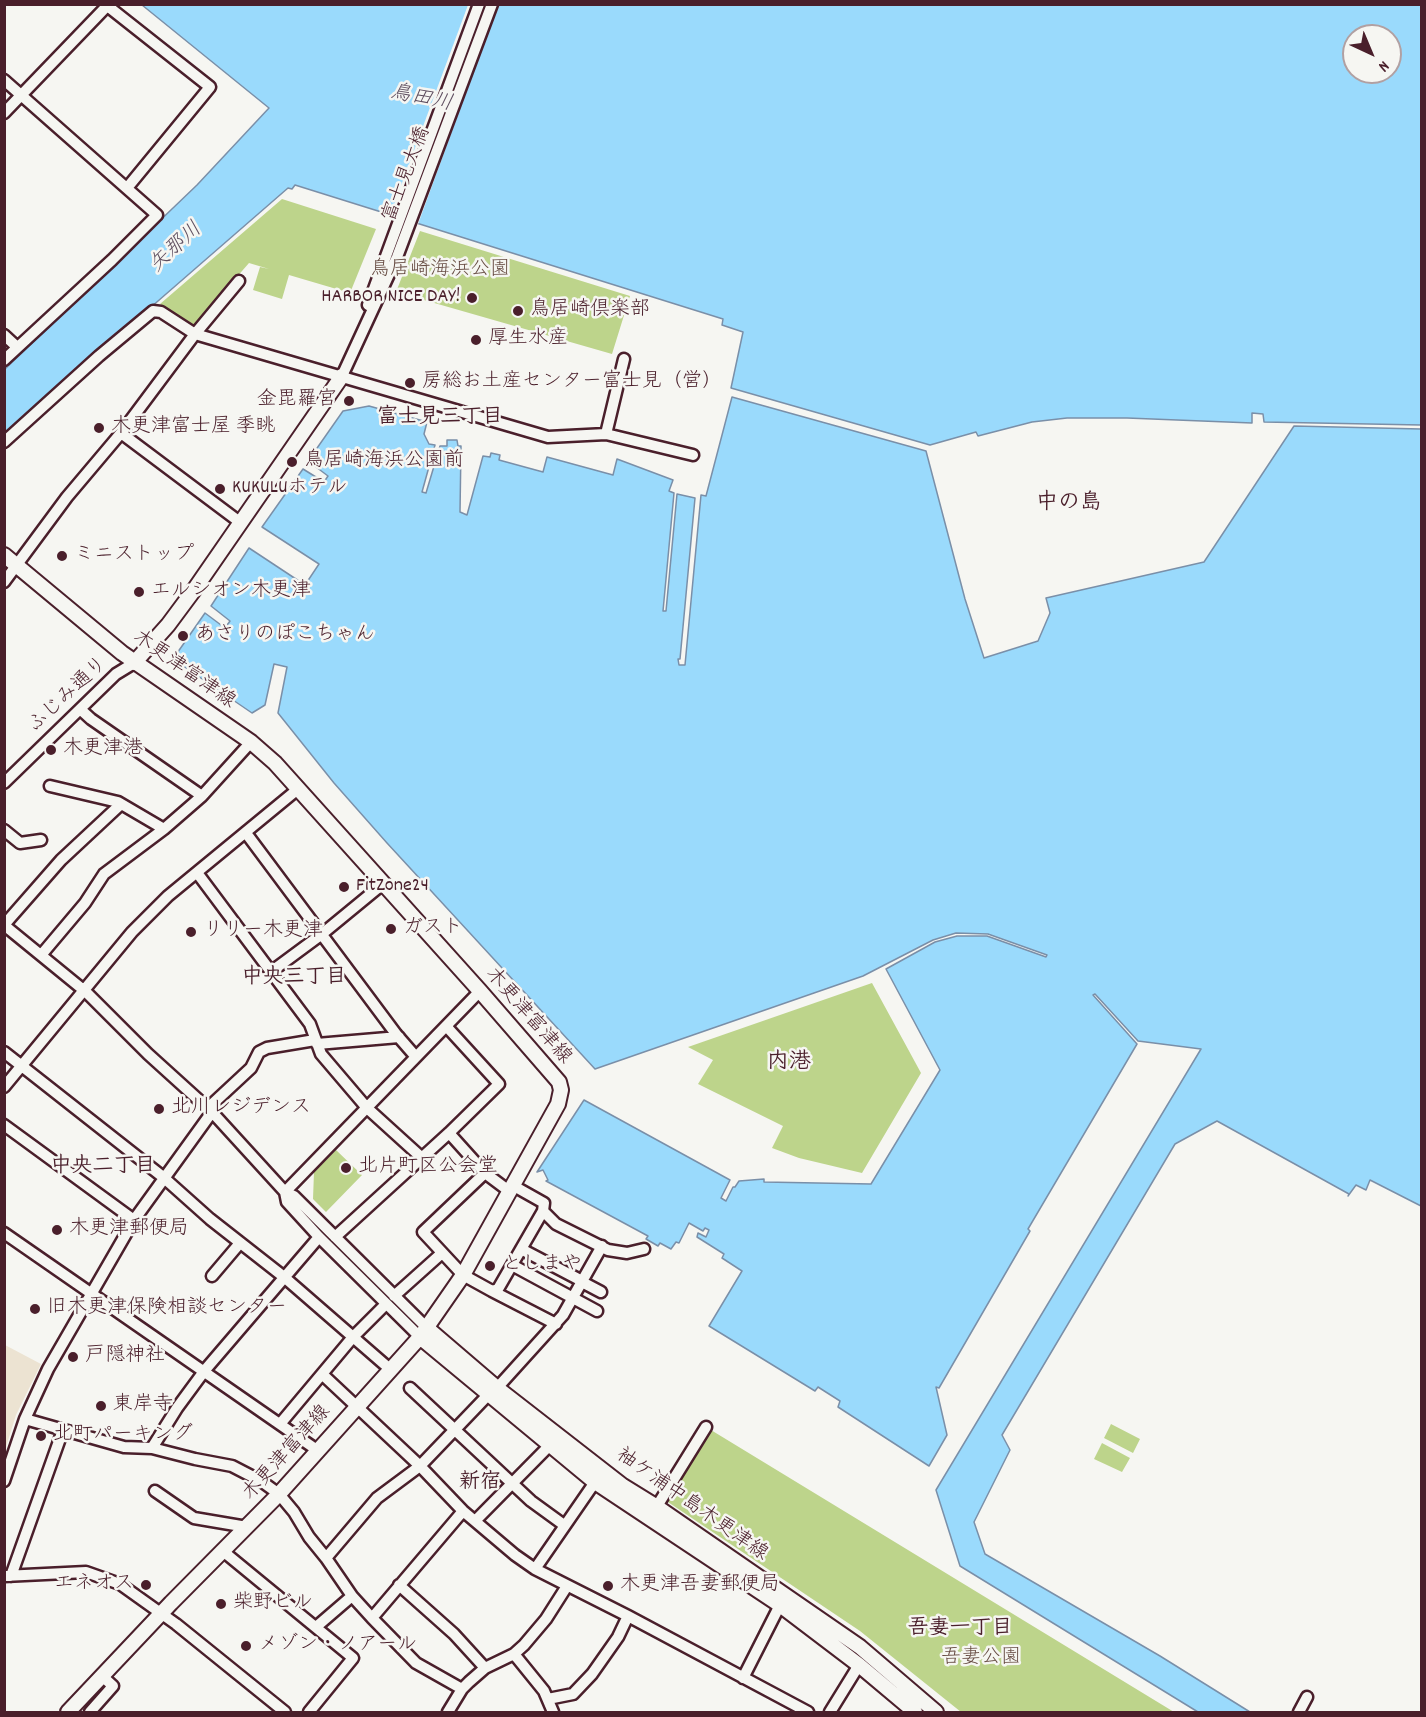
<!DOCTYPE html>
<html>
<head>
<meta charset="utf-8">
<style>
	body { margin:0 }
	#map { position:relative; width:1426px; height:1717px; overflow:hidden; background:#f6f6f2; font-family:Dekko,sans-serif }
	canvas { display:block }
	.frame { position:absolute; inset:0; border:6px solid #4a1f2b; pointer-events:none }
	.north { position:absolute; left:1342px; top:24px; width:60px; height:60px; box-sizing:border-box; background:#f6f6f2; border:2px solid #b1a0a2; border-radius:50%; rotate:136deg; font-size:16px; font-weight:700; line-height:24px; text-align:center; color:#4a1f2b }
	.north::after { content:''; display:block; margin:auto; width:21px; height:27px; background:#4a1f2b; clip-path:polygon(50% 0,100% 100%,50% 72%,0 100%) }
</style>
</head>
<body>
<div id="map">
<canvas width="1426" height="1717"></canvas>
<div class="frame"></div>
<div class="north">N</div>
</div>
<script>
const c = document.querySelector('canvas').getContext('2d');
c.lineJoin = 'round';
function fillPath(path, color) { c.fillStyle = color; c.fill(path, 'evenodd'); }
const poly = rows => new Path2D(rows.map(r => 'M' + r).join(''));
function strokePath(path, color, width, dash) { c.strokeStyle = color; c.lineWidth = width; c.lineCap = dash ? 'butt' : 'round'; c.setLineDash(dash || []); c.stroke(path); }
function drawText(font, color, halo, rows, align = 'center') {
  c.font = font + ' Dekko,"Klee One",sans-serif'; c.lineWidth = 5; c.setLineDash([]); c.textBaseline = 'middle'; c.strokeStyle = halo; c.fillStyle = color; for (const [text, x, y, turn = 0] of rows) {
    c.save(); c.translate(x, y); c.rotate((+turn || 0) * Math.PI / 180); c.textAlign = isNaN(turn) ? turn : align; if (halo) c.strokeText(text, 0, 0); c.fillText(text, 0, 0); c.restore();
  }
}
fillPath(poly([
	[5,1345,41,1364,16,1415,5,1450]
]), '#ece3d2');
fillPath(poly([
	[282,199,376,229,350,293,289,275,282,299,253,290,260,267,269,269,249,263,194,326,160,304],
	[420,231,630,296,612,354,396,292],
	[872,983,921,1073,862,1173,799,1158,772,1148,783,1126,698,1084,713,1060,688,1047],
	[336,1150,362,1175,326,1212,313,1199,314,1172],
	[1111,1424,1140,1439,1133,1453,1104,1438],
	[706,1427,1174,1712,961,1712,860,1631,662,1498],
	[1102,1443,1130,1458,1122,1472,1094,1459]
]), '#bdd48b');
const water = poly([
	[142,5,1421,5,1421,425,1264,422,1263,414,1252,413,1252,423,1127,418,1067,418,1032,422,978,436,976,432,930,445,731,388,743,332,722,325,723,319,295,185,292,189,288,188,5,434,5,369,197,185,269,108,142,5],
	[1354,36,1390,36,1390,72,1354,72,1354,36],
	[732,397,926,451,965,599,984,658,1038,641,1050,613,1046,598,1204,562,1294,426,1421,429,1421,1206,1370,1180,1366,1190,1356,1185,1348,1196,1349,1194,1217,1121,1175,1144,1002,1435,1010,1450,974,1522,985,1554,1160,1656,1250,1712,1198,1712,960,1566,936,1490,1201,1049,1138,1041,1095,994,1093,995,1137,1044,1028,1229,1030,1231,939,1388,936,1387,947,1435,929,1466,838,1407,840,1401,818,1387,815,1391,709,1326,742,1271,722,1258,724,1254,697,1237,698,1233,706,1237,709,1230,705,1228,703,1231,689,1223,679,1243,676,1242,671,1249,660,1243,658,1246,646,1239,648,1236,546,1181,548,1180,543,1170,537,1172,584,1100,730,1180,721,1198,726,1201,733,1187,735,1187,739,1181,764,1179,764,1182,871,1184,940,1070,886,969,935,942,957,936,987,936,1046,957,1047,955,988,934,956,933,933,940,863,976,595,1069,387,843,334,783,278,713,287,667,274,664,265,705,252,713,173,659,205,613,225,628,230,621,211,606,249,548,305,585,319,564,262,527,303,469,324,482,328,476,308,461,343,411,369,406,427,422,424,434,429,444,435,445,422,492,426,493,440,446,447,446,447,440,457,440,458,446,461,446,460,512,467,515,483,456,490,457,491,453,500,455,499,460,543,472,547,457,613,475,617,459,673,480,669,491,674,493,663,611,666,611,677,494,695,498,680,659,678,659,679,665,685,665,701,495,706,496,732,397]
]);
fillPath(water, '#9adafc');
strokePath(water, '#7a8fa8', 1.5);
fillPath(poly([
	[468,5,498,5,417,227,389,218]
]), '#f6f6f2');
const minor = poly([
	[105,4,210,87,127,188],
	[4,80,157,215,112,260,4,360],
	[4,113,107,6],
	[368,305,479,4],
	[4,335,17,347],
	[342,376,397,257,492,4],
	[121,433,241,523],
	[606,434,624,359],
	[4,442,99,356,153,311,161,312,195,334,548,437,606,434,693,455],
	[4,582,67,497,121,433,195,334,239,281],
	[80,709,91,719,202,796],
	[4,783,116,674,134,663],
	[50,786,118,802,164,829],
	[4,830,20,843,41,840],
	[246,833,396,1034,416,1057],
	[198,874,310,1024,321,1054,367,1108,421,1157],
	[4,925,86,992,148,1054,212,1112,285,1192,480,991],
	[4,925,61,860,121,804],
	[42,954,85,903,104,874,164,829,202,796,251,742],
	[272,971,322,934,384,883],
	[317,1044,399,1037],
	[4,1052,163,1177,210,1219,284,1277,391,1370],
	[4,1087,132,932,168,896,298,789],
	[208,1108,251,1068,259,1052,267,1048,315,1040],
	[4,1125,134,1220],
	[449,1133,485,1173,509,1191],
	[485,1173,423,1232,463,1275,492,1291,498,1289,543,1211],
	[512,1185,544,1203,543,1211,556,1224,608,1250,627,1253,644,1249],
	[285,1192,287,1202,319,1237,420,1337],
	[285,1192,294,1196,427,1328],
	[4,1233,317,1450],
	[335,1237,449,1133,499,1084,446,1026],
	[521,1249,582,1281],
	[512,1265,597,1311],
	[212,1276,240,1243],
	[582,1282,601,1292],
	[492,1291,556,1324],
	[394,1296,442,1253],
	[322,1374,420,1466,463,1511,515,1555,535,1569,628,1616,808,1712],
	[410,1388,531,1501,564,1525],
	[497,1388,563,1315,602,1246],
	[25,1419,124,1447,152,1448,195,1459,232,1466,261,1481,279,1494,294,1512,309,1537,326,1558,352,1596,372,1618,416,1663,462,1689],
	[280,1424,353,1337,386,1304],
	[152,1448,177,1408,205,1370,319,1237],
	[4,1481,25,1419,48,1369,134,1220,212,1112],
	[155,1491,194,1518,247,1527],
	[654,1511,706,1427],
	[475,1521,550,1445],
	[224,1552,353,1658,309,1712],
	[326,1558,377,1498,420,1466,488,1395],
	[535,1569,595,1482],
	[4,1576,86,1572,120,1584,176,1624,285,1712],
	[11,1576,63,1430],
	[399,1585,454,1634,485,1668],
	[372,1618,463,1511],
	[316,1627,352,1596],
	[514,1654,544,1691,553,1712],
	[743,1678,780,1605],
	[548,1699,573,1694,592,1674,618,1637,628,1616],
	[90,1712,113,1686,102,1676],
	[448,1712,462,1689,469,1682,485,1668,514,1654,524,1645,546,1619,567,1586],
	[830,1712,859,1665],
	[1299,1712,1307,1697]
]);
const major = poly([
	[4,555,122,653,251,742,275,763,480,991,559,1082,561,1090,558,1104,463,1275,420,1337,279,1494,171,1603,68,1712],
	[134,663,168,625,194,590,342,376],
	[427,1328,497,1388,623,1486,657,1507,860,1647,936,1712],
	[420,1337,595,1482,780,1605,859,1665,915,1712]
]);
strokePath(minor, '#4a1f2b', 15);
strokePath(major, '#4a1f2b', 18);
strokePath(minor, '#f6f6f2', 10);
strokePath(major, '#f6f6f2', 14);
for (const [x, y, r, color] of [
	[472,298,6,"#4a1f2b"],
	[518,311,6,"#4a1f2b"],
	[476,340,6,"#4a1f2b"],
	[410,383,6,"#4a1f2b"],
	[349,401,6,"#4a1f2b"],
	[99,428,6,"#4a1f2b"],
	[292,462,6,"#4a1f2b"],
	[220,489,6,"#4a1f2b"],
	[62,556,6,"#4a1f2b"],
	[139,592,6,"#4a1f2b"],
	[183,636,6,"#4a1f2b"],
	[51,750,6,"#4a1f2b"],
	[344,887,6,"#4a1f2b"],
	[391,929,6,"#4a1f2b"],
	[191,932,6,"#4a1f2b"],
	[159,1109,6,"#4a1f2b"],
	[346,1168,6,"#4a1f2b"],
	[57,1230,6,"#4a1f2b"],
	[490,1266,6,"#4a1f2b"],
	[35,1309,6,"#4a1f2b"],
	[73,1357,6,"#4a1f2b"],
	[101,1406,6,"#4a1f2b"],
	[41,1436,6,"#4a1f2b"],
	[146,1585,6,"#4a1f2b"],
	[608,1586,6,"#4a1f2b"],
	[221,1604,6,"#4a1f2b"],
	[246,1646,6,"#4a1f2b"]
]) { const dot = new Path2D(); dot.arc(x, y, r, 0, 2 * Math.PI); c.fillStyle = color; c.fill(dot); strokePath(dot, '#f6f6f2', 2); }
drawText('20px', '#4a1f2b', '#f6f6f2', [
	["富士見大橋",408,175,-69],
	["木更津富津線",183,671,35],
	["ふじみ通り",69,696,-43],
	["木更津富津線",527,1017,49],
	["木更津富津線",288,1454,-48],
	["袖ケ浦中島木更津線",691,1506,35]
]);
drawText('20px', '#674c43', '#f6f6f2', [
	["鳥居崎海浜公園",440,271],
	["吾妻公園",981,1659]
]);
drawText('20px', '#4a1f2b', '#f6f6f2', [
	["HARBOR NICE DAY!",460,298,"right"],
	["鳥居崎倶楽部",530,311],
	["厚生水産",488,340],
	["房総お土産センター富士見（営）",422,383],
	["金毘羅宮",337,401,"right"],
	["木更津富士屋 季眺",111,428],
	["鳥居崎海浜公園前",304,462],
	["KUKULUホテル",232,489],
	["ミニストップ",74,556],
	["エルシオン木更津",151,592],
	["あさりのぽこちゃん",195,636],
	["木更津港",63,750],
	["FitZone24",356,887],
	["ガスト",403,929],
	["リリー木更津",203,932],
	["北川レジデンス",171,1109],
	["北片町区公会堂",358,1168],
	["木更津郵便局",69,1230],
	["としまや",502,1266],
	["旧木更津保険相談センター",47,1309],
	["戸隠神社",85,1357],
	["東岸寺",113,1406],
	["北町パーキング",53,1436],
	["エネオス",134,1585,"right"],
	["木更津吾妻郵便局",620,1586],
	["柴野ビル",233,1604],
	["メゾン・ノアール",258,1646]
], 'left');
drawText('italic 21px', '#5e4e5f', '#f6f6f2', [
	["鳥田川",421,100,12],
	["矢那川",177,249,-43]
]);
drawText('bold 21px', '#4a1f2b', '#f6f6f2', [
	["富士見三丁目",440,419],
	["中央三丁目",294,979],
	["中央二丁目",103,1168],
	["新宿",480,1484],
	["吾妻一丁目",960,1630]
]);
drawText('bold 22px', '#4a1f2b', '#f6f6f2', [
	["中の島",1069,505],
	["内港",789,1064]
]);
</script>
</body>
</html>
